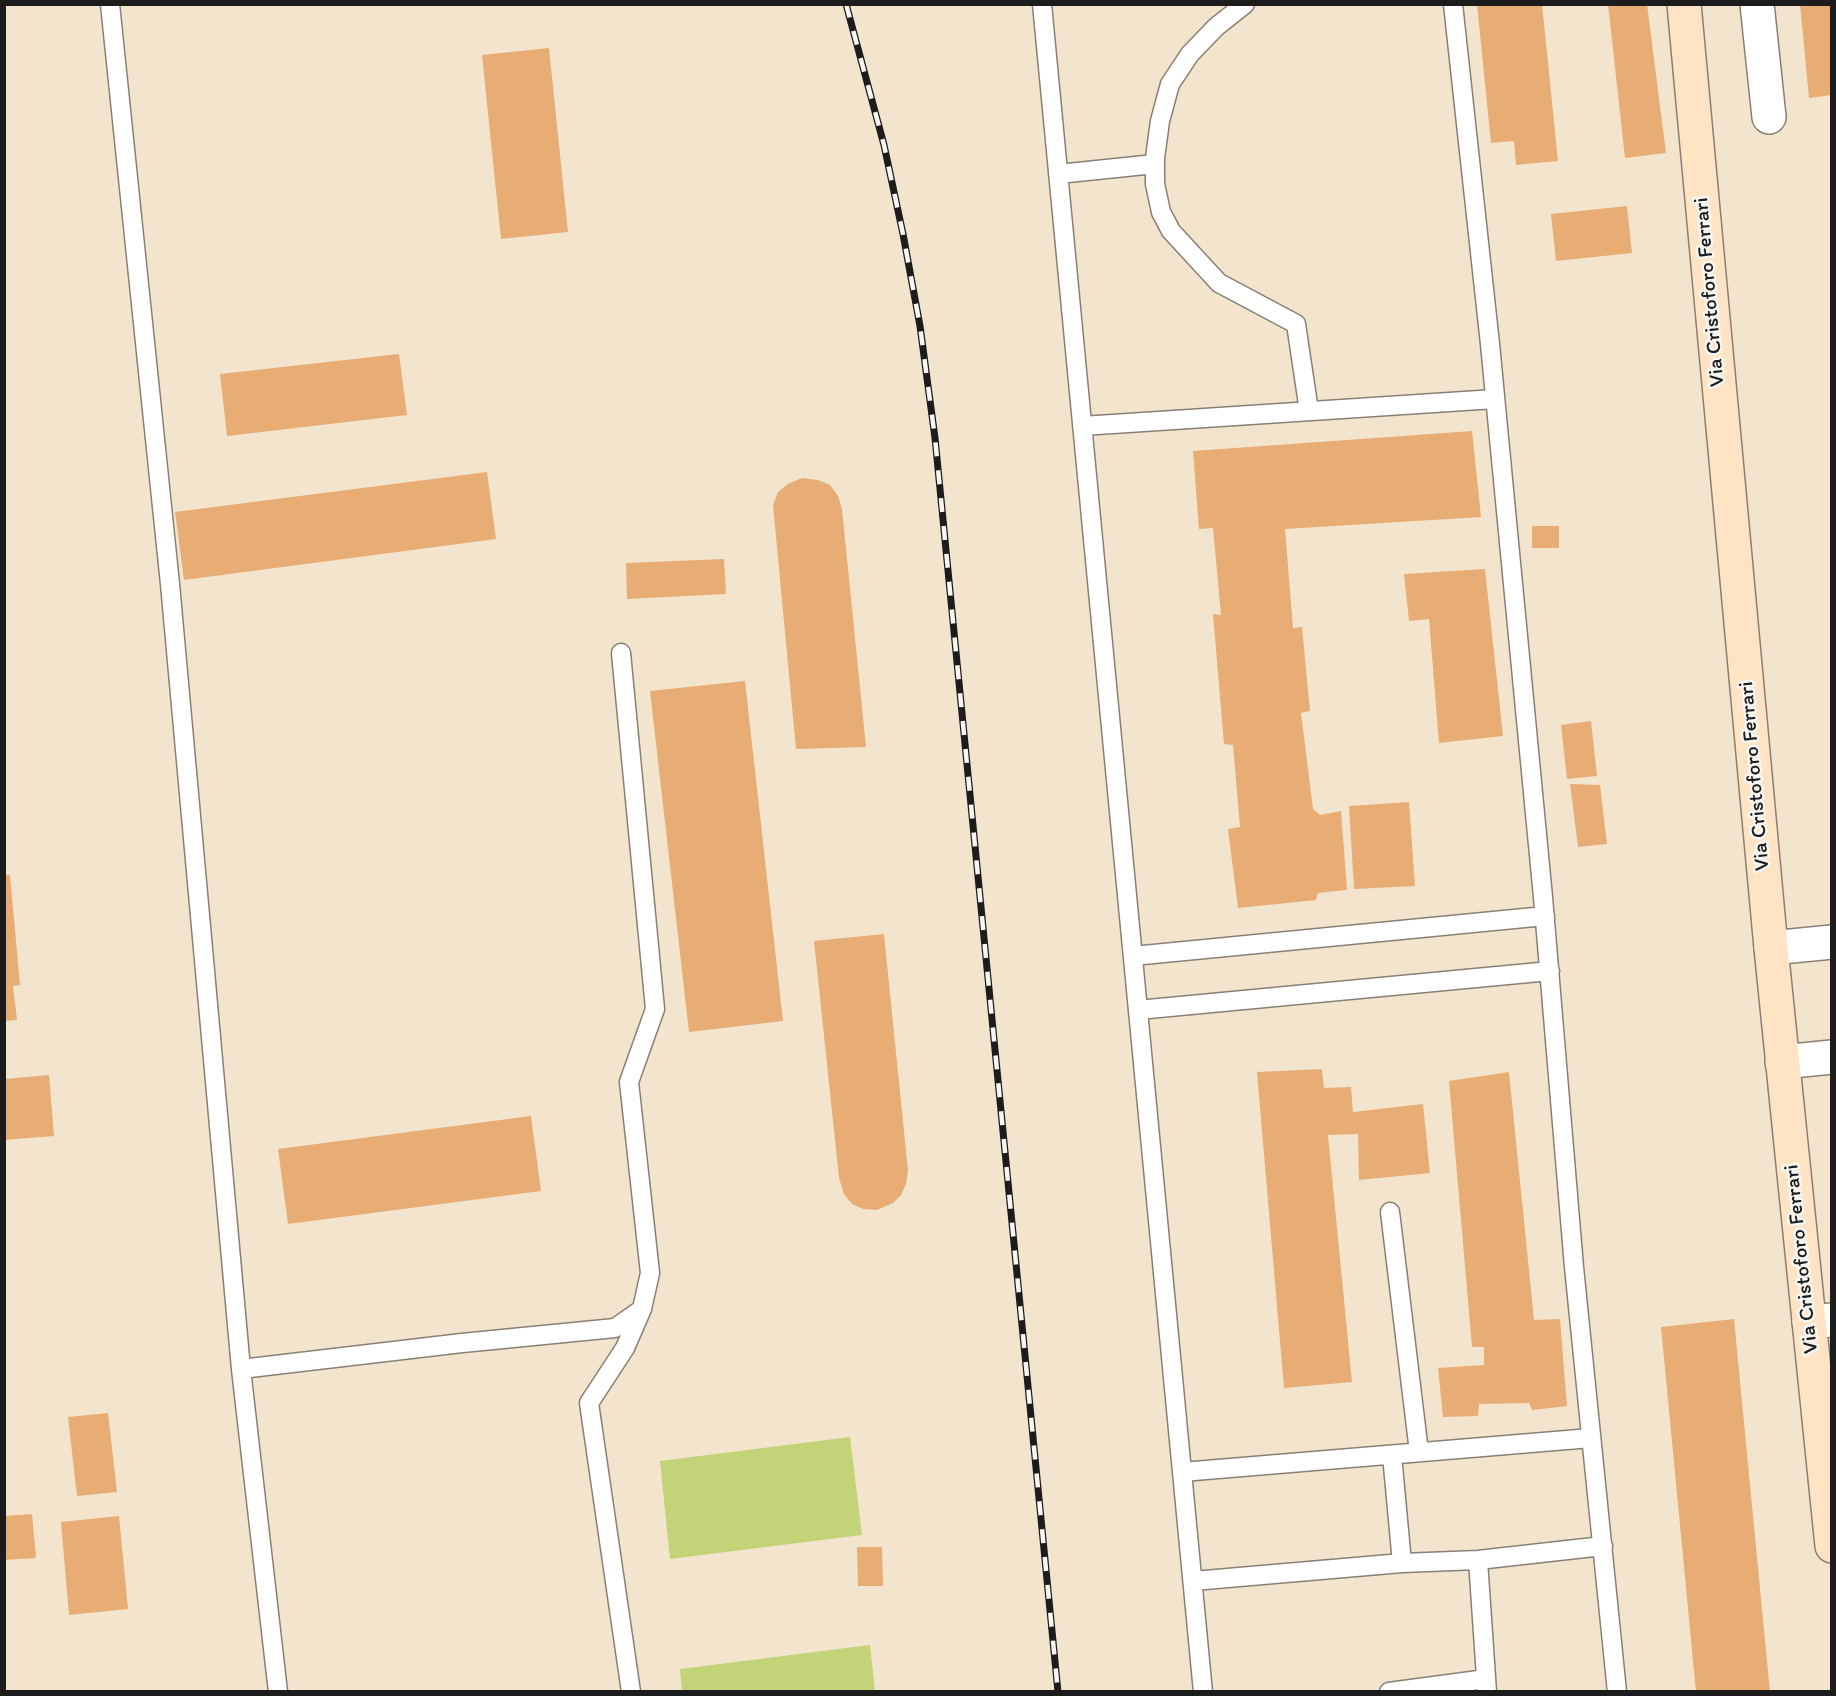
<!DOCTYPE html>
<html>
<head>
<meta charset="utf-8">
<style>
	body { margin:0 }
	#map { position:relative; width:1836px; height:1696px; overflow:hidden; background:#f3e4ce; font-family:Itim,sans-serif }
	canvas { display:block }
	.frame { position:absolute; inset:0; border:6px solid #1c1c1c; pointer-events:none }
</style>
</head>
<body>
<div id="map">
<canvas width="1836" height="1696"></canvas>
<div class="frame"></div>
</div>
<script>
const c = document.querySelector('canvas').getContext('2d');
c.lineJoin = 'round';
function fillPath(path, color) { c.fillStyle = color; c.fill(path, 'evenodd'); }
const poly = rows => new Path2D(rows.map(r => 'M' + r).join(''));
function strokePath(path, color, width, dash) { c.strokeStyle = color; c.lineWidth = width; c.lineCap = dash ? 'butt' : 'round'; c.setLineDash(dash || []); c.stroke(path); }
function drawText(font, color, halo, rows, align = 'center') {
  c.font = font + ' Itim,sans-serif'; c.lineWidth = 5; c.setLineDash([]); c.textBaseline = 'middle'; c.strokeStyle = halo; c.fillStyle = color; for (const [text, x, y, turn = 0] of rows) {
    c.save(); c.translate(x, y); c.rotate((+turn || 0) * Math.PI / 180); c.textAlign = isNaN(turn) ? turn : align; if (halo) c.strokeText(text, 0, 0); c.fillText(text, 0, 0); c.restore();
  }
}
fillPath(poly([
	[850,1437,862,1535,670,1559,660,1461],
	[870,1645,875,1691,682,1691,680,1669]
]), '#c2d477');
fillPath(poly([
	[1477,4,1542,4,1558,161,1516,165,1514,141,1491,143],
	[1608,4,1647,4,1666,153,1625,158],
	[1800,4,1832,4,1832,95,1809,98],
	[549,48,568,232,501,239,482,55],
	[1627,206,1632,253,1556,261,1551,214],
	[399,354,407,415,227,436,220,374],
	[1472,431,1481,517,1285,529,1293,628,1302,627,1310,711,1301,713,1313,809,1320,815,1341,811,1347,890,1318,893,1316,900,1238,908,1228,829,1240,827,1233,745,1224,744,1213,614,1221,615,1213,528,1199,529,1193,451],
	[487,472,496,539,184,580,175,512],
	[802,478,818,480,830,485,838,496,842,509,866,747,796,749,773,505,778,492,788,484],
	[1532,526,1559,526,1559,548,1532,548],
	[724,559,726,594,627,599,626,563],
	[1485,569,1503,736,1439,743,1429,619,1409,621,1404,574],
	[745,681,783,1021,689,1032,650,691],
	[1591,721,1597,776,1567,779,1561,725],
	[1570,784,1600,785,1607,844,1578,847],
	[1409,802,1415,886,1354,889,1349,806],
	[4,875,10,875,20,985,13,986,17,1020,4,1021],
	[884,934,908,1171,906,1184,901,1195,893,1203,877,1210,863,1209,852,1204,844,1194,839,1178,814,941],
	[1322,1069,1324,1088,1351,1087,1353,1112,1423,1104,1430,1173,1359,1180,1358,1134,1328,1135,1352,1382,1284,1388,1257,1072],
	[1509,1072,1534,1320,1560,1319,1567,1406,1532,1410,1529,1403,1479,1404,1478,1416,1443,1417,1438,1368,1484,1365,1484,1347,1472,1347,1449,1081],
	[49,1075,54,1136,4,1140,4,1079],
	[531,1116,541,1191,288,1224,278,1149],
	[1734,1319,1770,1692,1696,1692,1661,1327],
	[108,1413,117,1492,77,1496,68,1417],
	[32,1514,36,1558,4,1560,4,1516],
	[119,1516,128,1609,69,1615,61,1522],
	[857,1547,882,1547,883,1586,858,1586]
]), '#e8ad75');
const service = poly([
	[110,4,170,584,241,1369,278,1692],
	[1042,4,1203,1692],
	[1245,4,1216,27,1190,54,1170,84,1160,121,1155,158,1155,184,1161,212,1171,231,1219,283,1296,324,1309,411],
	[1453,4,1490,344,1543,897,1574,1267,1617,1692],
	[1058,174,1155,164],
	[1082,426,1495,399],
	[1133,956,1545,916],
	[1138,1010,1550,971],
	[1390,1212,1419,1452],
	[241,1369,462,1343,615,1328,642,1309,650,1273,629,1082,655,1009,621,653],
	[1392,1455,1402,1563],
	[1182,1472,1591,1438],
	[1478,1560,1487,1692],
	[1193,1581,1402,1563,1478,1560,1603,1546],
	[631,1692,589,1403,625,1348,642,1309],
	[1389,1692,1486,1679]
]);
const minor = poly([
	[1757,4,1769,117],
	[1771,948,1832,942],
	[1782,1062,1832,1057],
	[1809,1322,1832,1320]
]);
const secondary = poly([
	[1684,4,1771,948,1832,1546]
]);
strokePath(service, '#888075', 21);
strokePath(minor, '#888075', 36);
strokePath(secondary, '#888075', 36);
strokePath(service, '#fff', 18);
strokePath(minor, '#fff', 33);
strokePath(secondary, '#fee4c5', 33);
const rail = poly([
	[846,4,884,145,903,234,920,326,935,438,1058,1692]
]);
strokePath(rail, '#1c1c1c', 7);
strokePath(rail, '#f6f6f2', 4.5, [14]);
drawText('21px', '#1c1c1c', '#f6f6f2', [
	["Via Cristoforo Ferrari",1710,292,-95],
	["Via Cristoforo Ferrari",1755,776,-95],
	["Via Cristoforo Ferrari",1802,1259,-96]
]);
</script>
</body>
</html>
